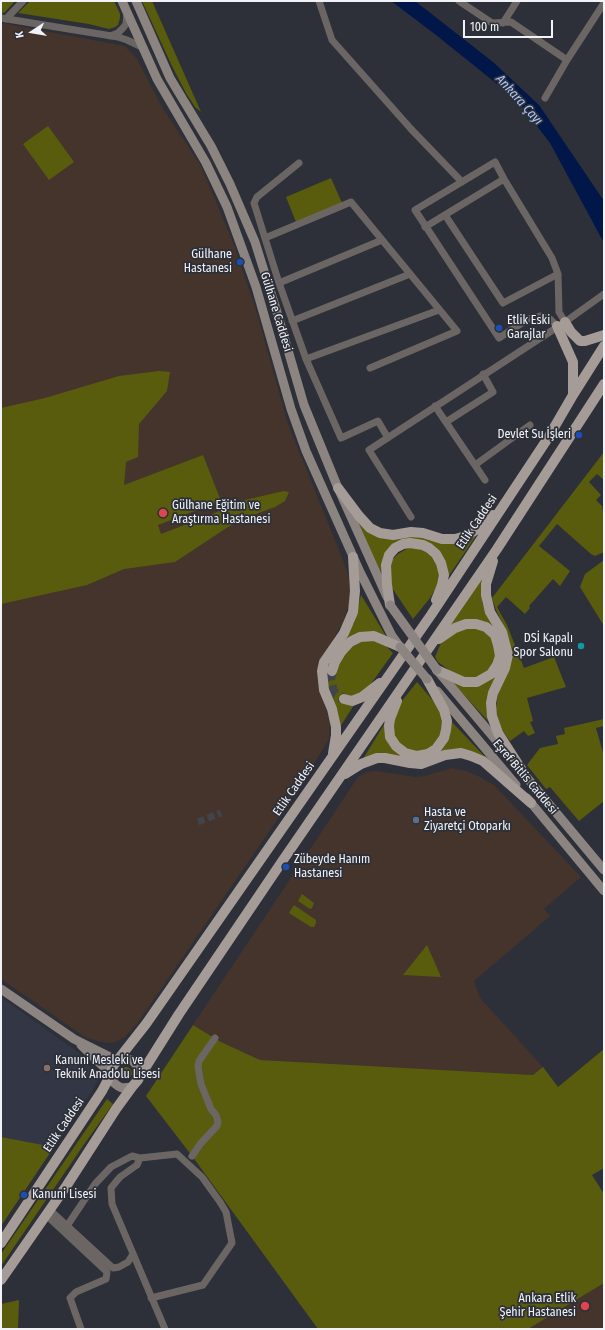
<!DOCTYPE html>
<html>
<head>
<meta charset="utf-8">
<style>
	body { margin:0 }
	#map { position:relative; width:605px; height:1330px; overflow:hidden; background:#2d3038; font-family:"Fira Sans Condensed",sans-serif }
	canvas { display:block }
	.frame { position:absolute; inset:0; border:2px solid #f1f3f8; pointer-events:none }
	.north { position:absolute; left:12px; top:12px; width:40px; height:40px; -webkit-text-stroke:3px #2d3038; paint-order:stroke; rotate:258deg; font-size:11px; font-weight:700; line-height:16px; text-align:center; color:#f1f3f8 }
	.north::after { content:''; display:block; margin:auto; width:14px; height:18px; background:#f1f3f8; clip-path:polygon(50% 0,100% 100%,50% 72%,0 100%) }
	.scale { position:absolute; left:463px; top:20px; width:90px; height:18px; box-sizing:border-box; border:2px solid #f1f3f8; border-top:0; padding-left:5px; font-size:12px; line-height:14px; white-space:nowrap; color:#f1f3f8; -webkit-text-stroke:3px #2d3038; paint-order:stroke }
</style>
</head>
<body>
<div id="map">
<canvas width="605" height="1330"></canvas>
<div class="frame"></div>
<div class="north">K</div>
<div class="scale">100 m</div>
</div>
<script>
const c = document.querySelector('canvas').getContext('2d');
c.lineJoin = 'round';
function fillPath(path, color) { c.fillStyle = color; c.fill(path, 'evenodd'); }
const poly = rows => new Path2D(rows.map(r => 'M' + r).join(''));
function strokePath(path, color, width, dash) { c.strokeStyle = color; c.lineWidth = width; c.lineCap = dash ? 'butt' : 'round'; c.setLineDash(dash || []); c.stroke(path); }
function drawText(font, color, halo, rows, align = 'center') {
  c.font = font + ' "Fira Sans Condensed",sans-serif'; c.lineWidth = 3.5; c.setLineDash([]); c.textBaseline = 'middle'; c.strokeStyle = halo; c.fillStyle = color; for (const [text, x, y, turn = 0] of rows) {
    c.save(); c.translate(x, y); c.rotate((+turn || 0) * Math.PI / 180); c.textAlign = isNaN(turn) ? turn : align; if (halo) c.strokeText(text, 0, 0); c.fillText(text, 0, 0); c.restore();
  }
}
fillPath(poly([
	[1,997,79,1053,95,1072,97,1077,97,1082,92,1091,54,1147,1,1137]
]), '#333745');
fillPath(poly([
	[1,23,125,46,137,59,162,107,201,166,234,245,256,310,288,424,343,560,349,577,351,590,349,605,343,622,325,654,323,700,330,722,329,739,301,785,137,1024,124,1038,113,1043,101,1042,85,1037,1,979],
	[452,768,466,771,480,777,495,786,581,877,544,909,550,916,474,981,480,998,543,1067,533,1075,260,1060,221,1042,193,1025,358,777,368,772,376,771,415,777,425,776],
	[604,1283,604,1329,528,1329]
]), '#45342b');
fillPath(poly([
	[1,1,15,1,5,12,1,14],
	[30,1,114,1,120,14,120,18,118,25,115,27,109,29,89,24,18,13],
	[142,1,152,1,201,112,195,107,186,93,172,66],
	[48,126,74,162,49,180,23,144],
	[331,178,342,203,296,222,286,197],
	[159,371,170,372,167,391,139,424,138,457,126,462,124,485,203,455,221,501,158,525,161,534,213,514,236,502,284,491,289,492,285,501,275,507,248,517,228,527,175,562,124,569,87,585,1,604,1,408,45,398,119,376],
	[604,452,604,480,597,474,589,482,601,495,596,500,602,506,604,519,604,552,595,556,591,554,557,524,539,546,570,571,560,586,553,579,529,606,530,608,525,614,506,597,497,607,507,625,524,668,554,657,566,687,527,698,533,721,530,722,535,733,528,736,524,731,510,741,500,727,496,710,498,693,510,643,503,624,496,610,492,598],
	[351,509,367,529,458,542,476,536,446,580,445,568,415,540,384,561,380,573],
	[408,548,417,548,428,552,436,560,440,570,438,584,430,598,413,619,392,588,390,573,391,561,398,554],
	[604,560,604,626,580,587,585,574],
	[483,577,482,585,482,602,485,610,501,638,504,654,502,666,490,693,488,704,490,720,489,722,451,681,452,678,463,685,478,684,493,675,498,668,501,656,500,643,497,636,493,629,487,624,477,621,465,622,455,626,449,629,447,628],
	[361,595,386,636,369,632,357,634,349,639,338,652,329,670,335,671,338,661,343,652,359,640,367,638,375,639,383,643,393,653,365,692,354,697,345,697,343,702,354,705,340,727,337,711,327,689,325,678,327,666,330,659,354,623],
	[473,626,490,634,497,654,495,665,480,678,460,678,438,662,435,657,440,645,453,631],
	[417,682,436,704,443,720,440,738,429,749,421,752,411,751,402,747,394,736,393,724,401,702],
	[604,719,604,726,596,728,604,756,604,772,603,772,604,776,604,801,579,821,550,787,546,789,527,765,540,748,558,744,556,736,565,734,564,728],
	[450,720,486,758,439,755,363,759,386,721,394,749,433,755],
	[302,894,314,903,312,908,310,909,298,901],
	[294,905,316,920,316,923,314,927,311,927,289,913],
	[427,945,441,977,403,975],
	[193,1025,221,1042,260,1060,533,1075,543,1067,558,1087,604,1049,604,1168,592,1175,604,1194,604,1283,528,1329,318,1329,192,1156,146,1096],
	'120 1073a6 6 0 1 1 12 0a6 6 0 1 1-12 0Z',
	[107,1099,113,1104,85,1143,1,1266,1,1254],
	[1,1137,54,1147,1,1226],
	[19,1300,18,1329,1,1329,1,1304]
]), '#595c0d');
fillPath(poly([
	[391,1,415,1,493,62,539,105,604,201,604,243,550,143,517,100,436,35]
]), '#01174a');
strokePath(poly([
	[198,822,221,813]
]), '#41444b', 7, [7, 3.5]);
strokePath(poly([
	[332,671,330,679,333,691,335,694,344,699]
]), '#41444b', 10, [10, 5]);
strokePath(poly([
	[319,1,332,40,411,129,462,182],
	[459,1,492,23,511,22,567,60],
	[1,18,118,37,127,40,144,48],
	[6,19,23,1],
	[503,23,517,1],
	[110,36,118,33,123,28,126,24,127,13],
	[545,98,567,60,604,3],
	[299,163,257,197,254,203,279,283,306,359,341,438,378,421,388,438],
	[504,179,495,162,415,210,499,338,528,319,541,316,550,319,557,326],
	[445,215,503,303,558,274],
	[425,227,504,179,552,258,558,274,559,312,565,322],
	[265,238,351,202,457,331,370,368],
	[279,283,382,240],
	[292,321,410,274],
	[306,359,439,310],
	[435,406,485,480],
	[446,422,493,392,483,374],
	[475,465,530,425],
	[411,517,369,450,565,322,604,294],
	[192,1156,201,1143,217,1126,218,1122,216,1115,211,1109,201,1084,198,1067,199,1061,215,1038],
	[140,1158,177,1154,202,1177,220,1202,226,1212,232,1243,203,1285,151,1298],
	[50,1210,113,1268,119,1267,128,1262,133,1254],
	[46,1215,107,1272,106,1279,76,1292,70,1298,81,1329],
	[67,1226,95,1184,111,1167,132,1156,140,1158,137,1165,120,1177,111,1188,112,1204,165,1329]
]), '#6b6664', 7);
strokePath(poly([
	[122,1,157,79,206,163,227,207,256,287,291,409,306,451,360,572,392,636,400,647],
	[136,1,170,78,211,146,230,184,255,242,276,309,304,405,338,488,387,597],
	[437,670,506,752],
	[437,691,516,785],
	[518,767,604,870],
	[527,798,604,891],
	[1,989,74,1039,118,1061,123,1059,132,1060,138,1067,140,1076],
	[81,1045,111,1074,114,1083,118,1086,122,1088,132,1087]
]), '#8c8481', 9);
strokePath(poly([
	[565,322,571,332,580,341,585,341,604,335],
	[557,326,573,362,573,395],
	[338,488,359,516,370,528,380,533,393,535,411,532,423,533,442,539,455,539,466,536,479,528,493,515],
	[493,561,486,584,486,595,490,612,502,632,508,655,505,668,493,693,491,703,492,716,498,733,523,772],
	[390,605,387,585,386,565,389,555,395,548,403,544,410,543,423,545,429,548,436,554,441,563,444,575,442,585,436,600],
	[437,670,464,682,477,682,491,674,497,665,500,656,498,645,495,635,486,627,476,624,466,624,455,628,439,639],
	[332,671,335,662,341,652,350,642,360,637,374,636,400,647],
	[344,699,352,701,362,697,380,683],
	[397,701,390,719,389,726,390,737,396,746,405,753,417,756,428,754,436,749,444,738,446,730,447,721,444,710,427,679],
	[333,753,336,735,336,727,332,709,324,690,322,671,324,662,344,633,353,612,355,591,353,557],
	[345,774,361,764,377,758,385,758,410,763,421,764,445,755,461,753,471,756,483,761,531,803],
	[1,1243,102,1091,111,1074,113,1066,146,1024,431,615,548,438,573,395,604,346],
	[1,1280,67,1185,116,1109,132,1087,138,1080,140,1076,179,1014,281,863,497,549,604,384]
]), '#a59b97', 10);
strokePath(poly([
	[390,605,437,670],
	[400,647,427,679]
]), '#8c8481', 9);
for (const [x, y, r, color] of [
	[240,262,4,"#1a4fb4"],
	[499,328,4,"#1a4fb4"],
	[579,435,4,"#1a4fb4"],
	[163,513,5,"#e0444e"],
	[581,646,4,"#0f9aa8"],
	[416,820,4,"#5c6f8a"],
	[286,867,4,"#1a4fb4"],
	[47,1068,4,"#8d6e63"],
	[24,1195,4,"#1a4fb4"],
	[585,1306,5,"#e0444e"]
]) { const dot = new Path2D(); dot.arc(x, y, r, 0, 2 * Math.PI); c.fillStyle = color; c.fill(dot); strokePath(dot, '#2d3038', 1.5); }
drawText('12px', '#f1f3f8', '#2d3038', [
	["Gülhane",232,255,"right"],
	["Hastanesi",232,269,"right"],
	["Etlik Eski",507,321],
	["Garajlar",507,335],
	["Devlet Su İşleri",571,435,"right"],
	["Gülhane Eğitim ve",172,506],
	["Araştırma Hastanesi",172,520],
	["DSİ Kapalı",573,639,"right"],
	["Spor Salonu",573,653,"right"],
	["Hasta ve",424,813],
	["Ziyaretçi Otoparkı",424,827],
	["Zübeyde Hanım",294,860],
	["Hastanesi",294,874],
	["Kanuni Mesleki ve",55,1061],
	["Teknik Anadolu Lisesi",55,1075],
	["Kanuni Lisesi",32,1195],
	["Ankara Etlik",576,1299,"right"],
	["Şehir Hastanesi",576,1313,"right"]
], 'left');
drawText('12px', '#f1f3f8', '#2d3038', [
	["Gülhane Caddesi",276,312,73],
	["Etlik Caddesi",477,522,-56],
	["Eşref Bitlis Caddesi",525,777,50],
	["Etlik Caddesi",294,789,-55],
	["Etlik Caddesi",64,1125,-56]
]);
drawText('italic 13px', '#aac6f9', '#2d3038', [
	["Ankara Çayı",519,100,48]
]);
</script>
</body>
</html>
